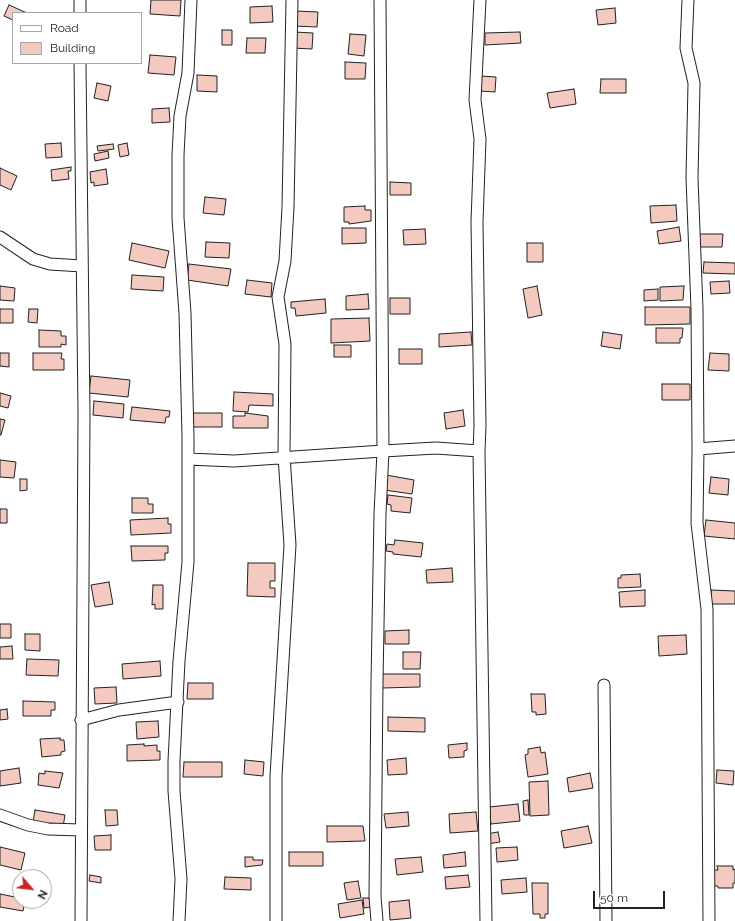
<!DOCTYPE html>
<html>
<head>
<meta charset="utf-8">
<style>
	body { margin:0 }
	#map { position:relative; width:735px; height:921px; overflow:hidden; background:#fff; font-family:Raleway,sans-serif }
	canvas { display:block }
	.legend { position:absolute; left:12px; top:12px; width:130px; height:52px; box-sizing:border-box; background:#fff; border:1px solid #a7a7a7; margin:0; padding:5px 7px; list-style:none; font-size:12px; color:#222 }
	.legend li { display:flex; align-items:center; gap:8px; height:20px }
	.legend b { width:20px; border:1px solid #a7a7a7 }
	.north { position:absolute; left:12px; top:869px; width:40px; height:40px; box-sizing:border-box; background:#fff; border:1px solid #a7a7a7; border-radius:50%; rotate:118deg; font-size:11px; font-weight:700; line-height:16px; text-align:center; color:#222 }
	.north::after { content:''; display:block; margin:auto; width:14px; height:18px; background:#c62828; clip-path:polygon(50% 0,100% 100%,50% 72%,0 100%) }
	.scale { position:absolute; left:593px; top:891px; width:72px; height:18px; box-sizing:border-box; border:2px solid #222; border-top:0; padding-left:5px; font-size:12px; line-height:14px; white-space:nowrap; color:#222; -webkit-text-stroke:3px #fff; paint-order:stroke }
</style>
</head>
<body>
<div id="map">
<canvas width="735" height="921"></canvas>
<ul class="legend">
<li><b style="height:5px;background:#fff"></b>Road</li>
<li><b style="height:11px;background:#f3c9c0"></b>Building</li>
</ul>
<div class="north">N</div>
<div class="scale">50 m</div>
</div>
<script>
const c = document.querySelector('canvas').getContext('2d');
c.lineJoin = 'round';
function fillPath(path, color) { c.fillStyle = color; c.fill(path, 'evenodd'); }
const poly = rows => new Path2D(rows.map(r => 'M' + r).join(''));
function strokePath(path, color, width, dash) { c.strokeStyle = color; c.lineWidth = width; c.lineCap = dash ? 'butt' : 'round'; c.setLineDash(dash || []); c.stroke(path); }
const building = poly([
	[151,0,181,0,180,16,150,14,151,0],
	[9,5,27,13,13,13,13,20,4,16,9,5],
	[272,6,273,22,250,23,250,7,272,6],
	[615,8,616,23,598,25,596,10,615,8],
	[295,11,318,12,317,27,294,26,295,11],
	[222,30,232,30,232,45,222,45,222,30],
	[294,32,313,33,312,49,293,48,294,32],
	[520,32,521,43,485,45,485,33,520,32],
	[350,34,366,35,364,56,348,54,350,34],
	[247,38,266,38,265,53,246,53,247,38],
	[150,55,176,57,174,75,148,73,150,55],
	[345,62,366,63,365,79,345,79,345,62],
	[197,75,217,76,217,92,197,91,197,75],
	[481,76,496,77,495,92,480,91,481,76],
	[601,79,626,79,626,93,600,93,601,79],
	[97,83,111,86,108,101,94,98,97,83],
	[574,89,576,104,550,108,547,93,574,89],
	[169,108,170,122,152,123,152,109,169,108],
	[61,143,62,157,46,158,45,144,61,143],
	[127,143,129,155,120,157,118,145,127,143],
	[113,144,114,149,98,151,97,146,113,144],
	[108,151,109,158,95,161,94,154,108,151],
	[71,167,71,171,68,171,69,179,52,181,51,170,71,167],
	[0,168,17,176,11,190,0,185,0,168],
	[106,169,108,184,94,186,94,182,91,183,90,172,106,169],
	[390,182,411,183,411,195,390,195,390,182],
	[205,197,226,199,224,215,203,213,205,197],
	[676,205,677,221,651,223,650,206,676,205],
	[365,206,365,210,371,210,371,221,349,224,349,222,344,222,344,207,365,206],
	[679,227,681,241,659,244,657,231,679,227],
	[342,228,366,228,366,243,342,244,342,228],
	[425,229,426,244,404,245,403,230,425,229],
	[698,234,723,234,722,247,698,247,698,234],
	[206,242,230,243,229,258,205,257,206,242],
	[132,243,169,251,165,268,129,260,132,243],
	[527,243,543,243,543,262,527,262,527,243],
	[704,262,735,263,735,274,703,273,704,262],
	[189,264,231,269,228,286,187,280,189,264],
	[132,275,164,277,163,291,131,289,132,275],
	[247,280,272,283,271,297,245,294,247,280],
	[729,281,730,293,711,294,710,282,729,281],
	[0,286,15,288,14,301,0,300,0,286],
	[537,286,542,315,528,318,523,289,537,286],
	[684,286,683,300,660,301,660,287,684,286],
	[658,289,658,300,644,301,644,290,658,289],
	[368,294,369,309,346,310,346,296,368,294],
	[390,298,410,298,410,314,390,314,390,298],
	[325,299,326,313,296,316,295,308,291,308,291,302,325,299],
	[645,307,690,307,690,324,645,325,645,307],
	[0,309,13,309,13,323,0,323,0,309],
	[29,309,38,309,37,323,28,322,29,309],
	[369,318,370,341,331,343,331,319,369,318],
	[656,328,683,328,682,338,680,338,680,343,656,343,656,328],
	[39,330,61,331,61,336,66,336,66,345,61,344,61,347,39,347,39,330],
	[471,332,472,345,439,347,439,334,471,332],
	[603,332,622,335,620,349,601,346,603,332],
	[334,345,351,345,351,357,334,357,334,345],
	[399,349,422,349,422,364,399,364,399,349],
	[0,353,9,353,9,367,0,366,0,353],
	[33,353,62,353,61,359,64,359,64,370,33,370,33,353],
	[710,353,729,354,729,371,708,370,710,353],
	[91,376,130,380,128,397,89,393,91,376],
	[662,384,690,384,690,400,662,400,662,384],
	[234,392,273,394,273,406,249,405,248,412,233,411,234,392],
	[0,393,11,396,8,408,0,406,0,393],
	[94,401,124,404,123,418,93,415,94,401],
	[132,407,170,411,169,417,166,417,165,423,130,420,132,407],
	[463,410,465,426,446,429,444,413,463,410],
	[191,413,222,413,222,427,191,427,191,413],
	[245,413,268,416,268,428,233,428,233,416,245,416,245,413],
	[0,419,5,420,1,435,0,435,0,419],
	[0,460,16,462,14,478,0,477,0,460],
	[386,475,414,480,412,494,384,490,386,475],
	[711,477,729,479,728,495,709,493,711,477],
	[20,479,27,479,27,490,20,491,20,479],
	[388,495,412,498,410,513,391,511,391,505,387,504,388,495],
	[132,498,148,498,148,504,153,504,153,513,132,513,132,498],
	[0,509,7,509,7,523,0,523,0,509],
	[168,518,168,524,171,524,171,533,131,535,130,520,168,518],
	[706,520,735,523,735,539,704,536,706,520],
	[395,540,423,543,421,557,393,554,393,552,386,551,387,544,394,545,395,540],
	[131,546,168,546,168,553,165,553,165,560,132,561,131,546],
	[248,563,275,563,275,581,270,581,270,588,275,588,275,597,247,596,248,563],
	[452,568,453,582,427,583,426,570,452,568],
	[640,574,641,587,618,588,618,578,621,578,621,575,640,574],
	[109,582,113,604,95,607,91,585,109,582],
	[153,585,163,585,163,609,155,609,155,604,152,605,153,585],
	[645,590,645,606,620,607,619,592,645,590],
	[711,590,735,591,735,604,711,604,711,590],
	[0,624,11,624,11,638,0,638,0,624],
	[409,630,409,644,385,644,385,631,409,630],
	[25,634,40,634,40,651,25,650,25,634],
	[686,635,687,654,659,656,658,636,686,635],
	[12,646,13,659,0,659,0,647,12,646],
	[403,652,421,652,420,669,403,669,403,652],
	[27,659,59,660,58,676,26,675,27,659],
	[160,661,161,676,123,679,122,664,160,661],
	[382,674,420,674,420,687,382,688,382,674],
	[188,683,213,683,213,699,187,699,188,683],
	[116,687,117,703,95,704,94,688,116,687],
	[531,694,545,694,546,714,536,715,536,712,532,712,531,694],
	[23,701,55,702,55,710,51,710,51,716,23,716,23,701],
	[7,709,8,719,0,720,0,710,7,709],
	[388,717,425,718,425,732,388,731,388,717],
	[158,721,159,737,137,739,136,722,158,721],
	[60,738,60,740,64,740,65,751,61,752,61,755,42,757,40,739,60,738],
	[467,743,467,750,464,751,464,757,449,758,448,745,467,743],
	[144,744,144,746,157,745,157,751,160,751,160,760,127,761,127,745,144,744],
	[540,747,541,753,545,752,548,774,528,777,525,755,528,754,528,749,540,747],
	[406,758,407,774,388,775,387,760,406,758],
	[245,760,264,762,263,776,244,774,245,760],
	[184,762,222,762,222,777,183,777,184,762],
	[19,768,21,783,0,786,0,771,19,768],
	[717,770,734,771,733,785,716,783,717,770],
	[45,771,63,773,59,788,38,785,39,773,45,774,45,771],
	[590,773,593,788,569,792,567,778,590,773],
	[548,781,549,815,530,816,529,782,548,781],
	[528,800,529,815,524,815,523,801,528,800],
	[518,804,520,821,491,824,489,807,518,804],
	[35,810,65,815,63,827,33,822,35,810],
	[105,810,117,810,118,825,106,826,105,810],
	[408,812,409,826,386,828,384,814,408,812],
	[476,812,478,831,450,833,449,814,476,812],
	[327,826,363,826,365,841,327,842,327,826],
	[588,826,592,843,564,848,561,831,588,826],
	[498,832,500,842,487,844,486,834,498,832],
	[111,835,111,850,95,850,94,836,111,835],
	[0,847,25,853,21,870,0,865,0,847],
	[517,847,518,860,497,862,496,848,517,847],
	[289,852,323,852,323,866,289,866,289,852],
	[465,852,466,866,444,868,443,855,465,852],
	[245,857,253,857,253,860,263,860,262,865,245,867,245,857],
	[421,857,423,872,397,875,395,859,421,857],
	[717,866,733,866,733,870,735,869,735,883,733,883,733,888,718,888,718,886,714,886,714,870,718,870,717,866],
	[90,875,101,877,101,883,89,881,90,875],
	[468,875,470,887,446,889,445,877,468,875],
	[225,877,251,878,251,890,224,889,225,877],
	[526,878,527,892,502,894,501,880,526,878],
	[358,881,361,898,347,900,344,883,358,881],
	[532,883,548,883,548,914,545,914,545,918,540,918,540,914,533,914,532,883],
	[0,894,20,898,20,901,25,901,23,911,0,907,0,894],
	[363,898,369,898,371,907,364,908,363,898],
	[362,900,364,914,340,918,338,904,362,900],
	[409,900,411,918,390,920,389,902,409,900]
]);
fillPath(building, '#f3c9c0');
strokePath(building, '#222', 1);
const minor = poly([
	[80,0,80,13],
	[380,0,383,451,436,448,479,451],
	[480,0,475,100,480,139,477,222,480,426,479,451,486,921],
	[688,0,686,48,694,83,692,178,697,309,698,449,735,446],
	[80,63,84,413,81,921],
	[0,237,33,259,50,264,82,266],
	[698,449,697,523,707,609,709,921],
	[188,459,234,461,383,451,380,514,377,682,375,896,377,921],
	[604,685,606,921],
	[81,720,119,710,178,702],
	[0,815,28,825,48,829,81,830],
	[179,921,181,879,174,791,174,761,179,661,188,562,188,437,185,313,178,218,178,155,180,116,188,73,191,0],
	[276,921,276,776,290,545,284,456,285,344,278,297,285,261,288,207,292,0]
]);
strokePath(minor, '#222', 13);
strokePath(minor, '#fff', 11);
</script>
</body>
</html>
